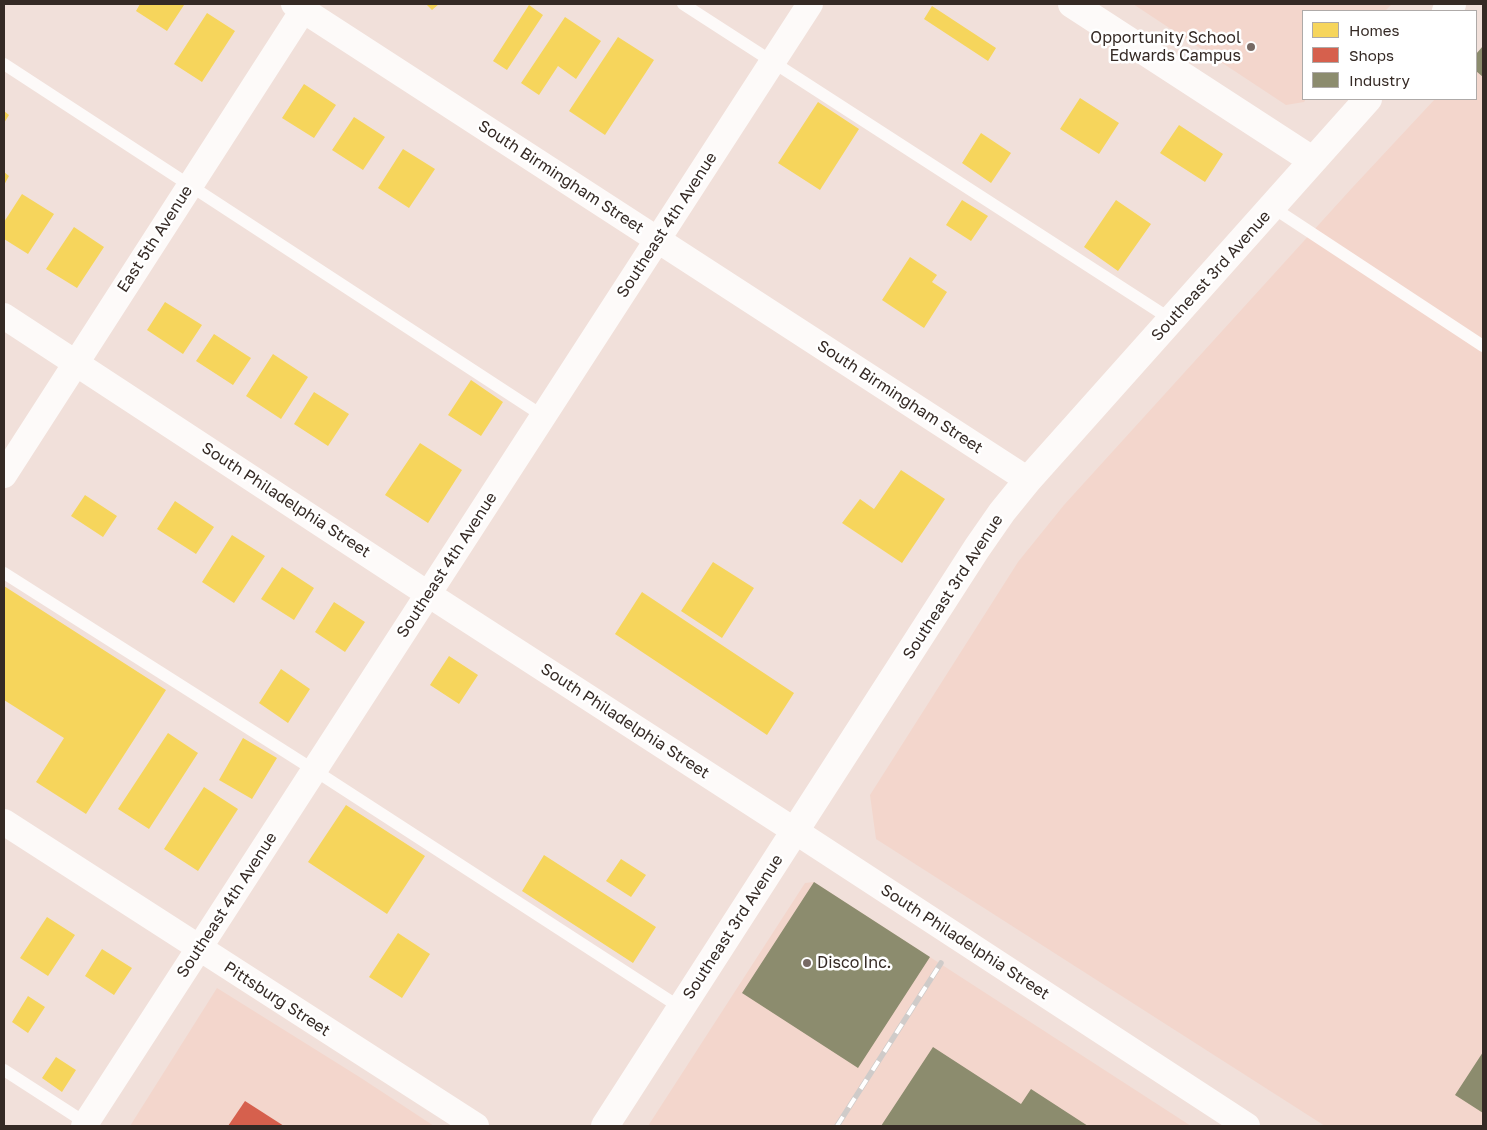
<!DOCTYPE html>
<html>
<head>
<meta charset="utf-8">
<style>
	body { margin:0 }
	#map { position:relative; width:1487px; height:1130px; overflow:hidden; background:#f1e0da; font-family:"Golos Text",sans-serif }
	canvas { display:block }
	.frame { position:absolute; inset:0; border:5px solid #352a25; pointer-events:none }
	.legend { position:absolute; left:1302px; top:10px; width:175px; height:90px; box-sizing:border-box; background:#fff; border:1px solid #aeaaa8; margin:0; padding:6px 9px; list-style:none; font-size:15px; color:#352a25 }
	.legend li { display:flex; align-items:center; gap:10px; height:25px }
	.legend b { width:25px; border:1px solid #aeaaa8 }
</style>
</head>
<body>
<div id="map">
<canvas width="1487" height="1130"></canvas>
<div class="frame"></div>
<ul class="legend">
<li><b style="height:14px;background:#f6d55c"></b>Homes</li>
<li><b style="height:14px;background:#d6604d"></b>Shops</li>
<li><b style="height:14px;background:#8c8c6e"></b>Industry</li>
</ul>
</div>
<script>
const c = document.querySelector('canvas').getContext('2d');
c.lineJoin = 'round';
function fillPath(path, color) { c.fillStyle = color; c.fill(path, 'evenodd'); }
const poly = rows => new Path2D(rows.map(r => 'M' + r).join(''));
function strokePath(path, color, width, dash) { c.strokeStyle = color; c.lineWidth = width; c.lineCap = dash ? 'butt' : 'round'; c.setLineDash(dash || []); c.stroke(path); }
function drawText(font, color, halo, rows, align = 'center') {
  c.font = font + ' "Golos Text",sans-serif'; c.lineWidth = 5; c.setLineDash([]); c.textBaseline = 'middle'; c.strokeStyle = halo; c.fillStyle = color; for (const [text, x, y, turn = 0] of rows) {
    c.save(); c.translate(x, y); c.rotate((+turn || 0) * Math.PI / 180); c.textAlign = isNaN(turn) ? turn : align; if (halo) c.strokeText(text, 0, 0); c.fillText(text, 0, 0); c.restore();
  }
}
fillPath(poly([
	[1133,4,1392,4,1385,11,1303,11,1303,99,1306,99,1304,102,1286,105],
	[1483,46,1483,1126,1325,1126,876,839,870,795,1018,562,1064,505,1352,188,1435,99,1476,99,1476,54],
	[814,882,1191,1126,648,1126,805,883],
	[217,988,361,1078,434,1126,130,1126]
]), '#f3d6cc');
fillPath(poly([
	[140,4,182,4,184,5,167,31,136,11],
	[426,4,439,4,432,10],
	[529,5,543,15,507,70,493,61],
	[932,6,996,48,988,61,924,19],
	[207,13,235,31,202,82,174,64],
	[565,17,601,41,576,79,558,66,539,95,521,83],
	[618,37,654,60,605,135,569,111],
	[304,84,336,105,314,138,282,118],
	[1080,98,1119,123,1099,154,1060,129],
	[818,102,859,129,820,190,778,163],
	[4,111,9,115,4,123],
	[354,117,385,137,363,170,332,150],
	[1179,125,1223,154,1205,182,1160,153],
	[981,133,1011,153,991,183,962,163],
	[403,149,435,169,409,208,378,188],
	[4,172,9,176,4,185],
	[22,194,54,214,28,254,4,239,4,222],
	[962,200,988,216,971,241,946,225],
	[1116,200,1151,224,1118,271,1084,247],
	[74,227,104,247,77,288,46,269],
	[910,257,937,275,932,282,947,292,924,328,882,300],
	[165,302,202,325,183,354,147,330],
	[214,334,251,358,233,385,196,361],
	[273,354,308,377,281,419,246,396],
	[471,380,503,402,481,436,448,415],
	[314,392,349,414,328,446,294,424],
	[420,443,462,470,428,523,385,495],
	[901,470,945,499,902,563,842,523,860,499,874,509],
	[85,495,117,516,103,537,71,516],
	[175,501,214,527,196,554,157,529],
	[232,535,265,556,234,603,202,582],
	[713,562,754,588,722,638,681,611],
	[282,567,314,588,294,620,261,599],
	[4,586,166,690,86,814,36,782,64,738,4,700],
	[642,592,794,693,767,735,615,634],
	[334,602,365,622,345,652,315,632],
	[449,656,478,675,459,704,430,685],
	[281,669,310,689,288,723,259,703],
	[168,733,198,753,149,829,118,809],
	[243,738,277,758,252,799,219,780],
	[204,787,238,809,198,871,164,849],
	[346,805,425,856,387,914,308,862],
	[544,855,656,927,633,963,522,891],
	[621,859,646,875,631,897,606,881],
	[47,917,75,935,48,976,20,958],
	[398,933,430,954,402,998,369,977],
	[102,949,132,968,114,995,85,976],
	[28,996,45,1007,28,1033,12,1022],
	[56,1057,76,1070,62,1092,42,1078]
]), '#f6d55c');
fillPath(poly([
	[245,1101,284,1126,228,1126]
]), '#d6604d');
fillPath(poly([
	[1483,46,1483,77,1476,71,1476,54],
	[814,882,930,957,858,1068,742,993],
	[933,1047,1021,1104,1031,1089,1088,1126,881,1126],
	[1483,1052,1483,1113,1455,1095]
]), '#8c8c6e');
strokePath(poly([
	[683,4,1172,320],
	[4,64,543,416],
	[1272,207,1483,346],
	[4,573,314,770,681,1008],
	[4,1070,86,1123]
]), '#fdfaf9', 12);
strokePath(poly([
	[294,4,1028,480],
	[4,316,428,594,795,831,1247,1126],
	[4,475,307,4],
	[4,822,476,1126],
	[84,1126,810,4]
]), '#fdfaf9', 26);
strokePath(poly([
	[1072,4,1312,160]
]), '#fdfaf9', 28);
strokePath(poly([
	[1446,11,1452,4],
	[605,1126,977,548,1002,512,1028,480,1368,99]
]), '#fdfaf9', 28);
const rail = poly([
	[837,1126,941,963]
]);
strokePath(rail, '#cfcbc9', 5.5);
strokePath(rail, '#fff', 4, [11]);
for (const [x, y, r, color] of [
	[1251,47,5,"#776a64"],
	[807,963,5,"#776a64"]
]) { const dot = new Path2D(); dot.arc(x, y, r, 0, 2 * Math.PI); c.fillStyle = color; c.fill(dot); strokePath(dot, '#fff', 2); }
drawText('16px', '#352a25', '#fff', [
	["Opportunity School",1241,38],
	["Edwards Campus",1241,56],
	["Disco Inc.",817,963,"left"]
], 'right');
drawText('16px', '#352a25', '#fff', [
	["South Birmingham Street",561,177,33],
	["Southeast 4th Avenue",667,225,-57],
	["East 5th Avenue",155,239,-57],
	["Southeast 3rd Avenue",1211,276,-48],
	["South Birmingham Street",900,397,33],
	["South Philadelphia Street",286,500,33],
	["Southeast 4th Avenue",447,565,-57],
	["Southeast 3rd Avenue",953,587,-57],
	["South Philadelphia Street",625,721,33],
	["Southeast 4th Avenue",227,905,-57],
	["Southeast 3rd Avenue",733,927,-57],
	["South Philadelphia Street",965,942,33],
	["Pittsburg Street",277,999,33]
]);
</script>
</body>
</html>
